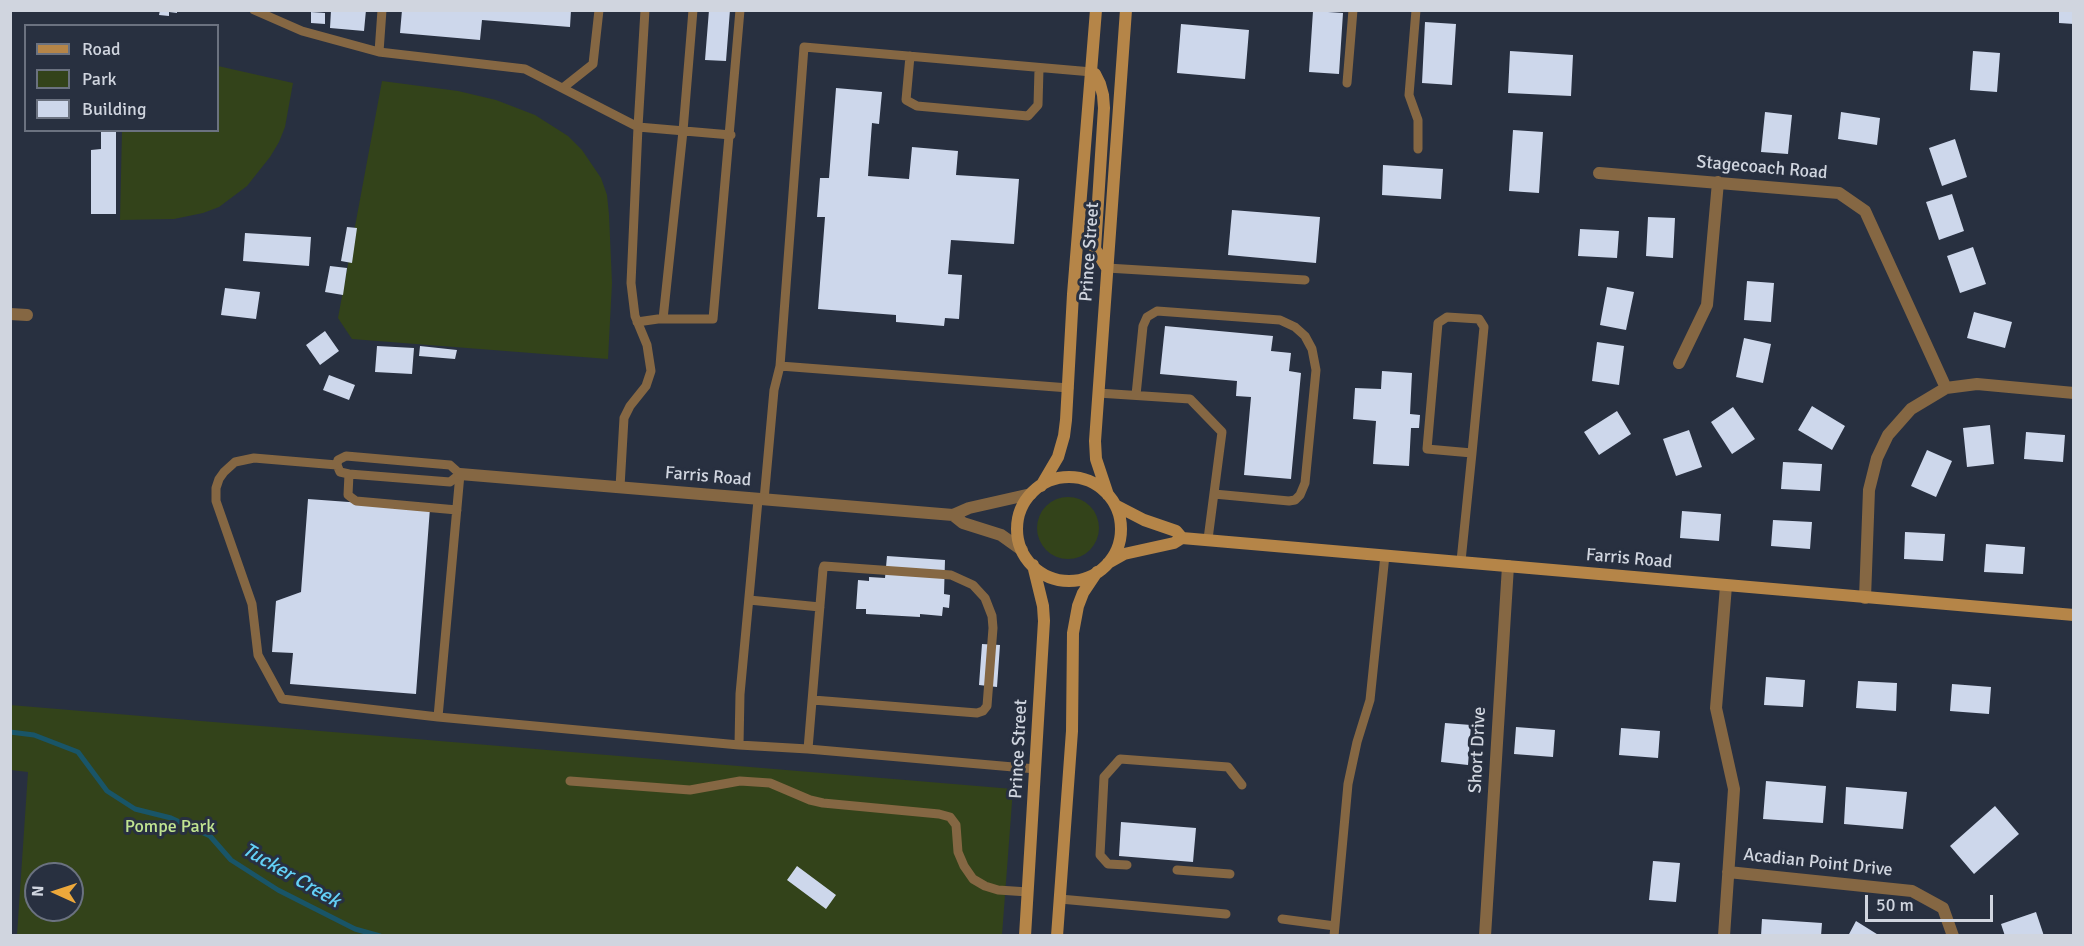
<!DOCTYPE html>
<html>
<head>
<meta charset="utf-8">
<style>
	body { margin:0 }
	#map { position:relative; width:2084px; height:946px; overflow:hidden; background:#283040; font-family:Signika,sans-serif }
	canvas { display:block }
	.frame { position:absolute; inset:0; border:12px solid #d0d5df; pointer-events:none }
	.legend { position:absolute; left:24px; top:24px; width:195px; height:108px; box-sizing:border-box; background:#283040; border:2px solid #6b7280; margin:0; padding:8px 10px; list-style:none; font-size:18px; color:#d0d5df }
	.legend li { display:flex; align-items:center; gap:12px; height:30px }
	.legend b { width:30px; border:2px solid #6b7280 }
	.north { position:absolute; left:24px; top:862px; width:60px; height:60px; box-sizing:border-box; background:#283040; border:2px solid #6b7280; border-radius:50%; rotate:273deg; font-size:16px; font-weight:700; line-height:24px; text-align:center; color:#d0d5df }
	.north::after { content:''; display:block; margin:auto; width:21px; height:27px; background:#eda83b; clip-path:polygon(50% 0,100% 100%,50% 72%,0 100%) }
	.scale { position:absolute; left:1865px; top:895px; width:128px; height:27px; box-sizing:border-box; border:3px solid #d0d5df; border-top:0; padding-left:8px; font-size:18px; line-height:21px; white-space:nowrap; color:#d0d5df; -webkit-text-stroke:4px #283040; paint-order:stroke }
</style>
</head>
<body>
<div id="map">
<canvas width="2084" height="946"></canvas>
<div class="frame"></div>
<ul class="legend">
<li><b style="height:8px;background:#b58548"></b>Road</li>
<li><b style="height:16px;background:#33431a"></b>Park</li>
<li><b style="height:16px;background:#cdd7eb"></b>Building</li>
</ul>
<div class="north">N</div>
<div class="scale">50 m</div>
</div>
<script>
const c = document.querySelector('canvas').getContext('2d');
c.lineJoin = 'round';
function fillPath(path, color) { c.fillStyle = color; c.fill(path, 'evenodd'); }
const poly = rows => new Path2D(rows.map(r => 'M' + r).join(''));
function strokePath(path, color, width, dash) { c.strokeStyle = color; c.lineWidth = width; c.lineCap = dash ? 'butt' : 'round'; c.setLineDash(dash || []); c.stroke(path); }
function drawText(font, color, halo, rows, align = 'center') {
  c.font = font + ' Signika,sans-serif'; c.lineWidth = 6; c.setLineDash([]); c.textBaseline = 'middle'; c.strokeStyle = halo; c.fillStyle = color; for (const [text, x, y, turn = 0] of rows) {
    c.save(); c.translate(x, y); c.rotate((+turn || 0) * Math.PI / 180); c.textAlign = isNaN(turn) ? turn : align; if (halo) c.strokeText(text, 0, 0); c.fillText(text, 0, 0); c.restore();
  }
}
fillPath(poly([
	[218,66,293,83,285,127,279,142,270,157,247,186,219,207,203,213,174,219,120,220,122,131,218,130],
	[382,81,458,91,496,100,535,115,568,136,582,150,601,178,607,195,609,215,612,283,608,359,352,339,338,318],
	'1037 528a31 31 0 1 1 62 0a31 31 0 1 1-62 0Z',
	[10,705,1013,789,1002,935,17,935,28,772,11,770],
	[36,874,72,874,72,910,36,910]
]), '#33431a');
strokePath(poly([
	[10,732,34,735,78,752,107,791,135,809,171,818,210,836,231,860,278,890,355,929,380,936]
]), '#195568', 5);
fillPath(poly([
	[160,10,177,10,177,13,169,12,169,16,159,15],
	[331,10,366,10,364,31,330,28],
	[402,10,571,10,570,27,482,20,480,40,400,33],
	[709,10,730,10,726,61,705,60],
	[2059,10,2074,10,2074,24,2059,23],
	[1313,11,1343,13,1339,74,1309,72],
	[311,12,325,13,325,24,311,23],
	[1425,22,1456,24,1452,85,1422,83],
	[1181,24,1249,30,1245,79,1177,73],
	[1510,51,1573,55,1571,96,1508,93],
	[1973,51,2000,53,1997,92,1970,90],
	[836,88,882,92,879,124,872,123,868,176,909,179,912,147,958,151,956,175,1019,179,1014,244,951,240,948,274,962,275,959,319,945,318,944,326,896,322,896,315,818,309,825,217,817,217,820,178,829,178],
	[1765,112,1792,115,1788,154,1761,152],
	[1841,112,1880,118,1877,145,1838,139],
	[101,130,116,130,116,214,91,214,91,150,101,149],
	[1513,130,1543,132,1539,193,1509,191],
	[1955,139,1967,177,1942,186,1929,148],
	[1383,165,1443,169,1441,199,1382,195],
	[1952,194,1964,231,1939,240,1926,202],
	[1232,210,1320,217,1316,263,1228,255],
	[1648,217,1675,218,1673,258,1646,256],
	[347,227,357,228,352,263,341,261],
	[1580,229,1619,231,1617,258,1578,256],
	[245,233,311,237,309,266,243,261],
	[1973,247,1986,284,1960,293,1947,256],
	[330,266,347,268,343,295,325,292],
	[1747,281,1774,283,1771,322,1744,320],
	[1607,287,1634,292,1626,330,1600,325],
	[225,288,260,292,256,319,221,315],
	[1974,312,2012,322,2005,348,1967,338],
	[1165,326,1273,336,1271,351,1291,353,1289,371,1301,373,1291,479,1244,475,1251,397,1236,396,1237,381,1160,374],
	[325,331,339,351,320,365,306,345],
	[1744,338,1771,344,1763,383,1736,377],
	[1597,342,1624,346,1619,385,1592,381],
	[377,346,414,348,412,374,375,372],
	[420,346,457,350,455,359,419,356],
	[1382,371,1412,373,1410,414,1420,415,1419,428,1411,428,1409,466,1373,464,1376,421,1353,419,1355,388,1381,389],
	[329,375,355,385,349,400,323,390],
	[1812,406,1845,426,1832,450,1798,430],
	[1733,407,1755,439,1732,454,1711,422],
	[1617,411,1631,434,1599,455,1584,432],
	[1990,425,1994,464,1967,467,1963,428],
	[1689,430,1702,467,1676,476,1663,439],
	[2026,432,2065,435,2063,462,2024,459],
	[1927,450,1952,461,1936,497,1911,486],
	[1783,462,1822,464,1820,491,1781,489],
	[308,499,430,508,416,694,290,684,293,653,272,652,276,601,301,592],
	[1682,511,1721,514,1719,541,1680,538],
	[1773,520,1812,522,1810,549,1771,546],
	[1905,532,1945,534,1943,561,1904,559],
	[1986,544,2025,547,2023,574,1984,572],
	[887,556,945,560,944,594,950,595,949,608,943,607,942,616,920,614,920,617,866,614,866,609,856,609,858,580,869,581,869,577,885,578],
	[982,644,1000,645,997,687,979,685],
	[1766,677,1805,680,1803,707,1764,705],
	[1858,681,1897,683,1896,711,1856,708],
	[1952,684,1991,687,1989,714,1950,711],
	[1445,723,1471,725,1468,765,1441,762],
	[1516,727,1555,730,1553,757,1514,754],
	[1621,728,1660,731,1658,758,1619,755],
	[1766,781,1826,786,1823,823,1763,819],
	[1846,787,1907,792,1903,829,1844,824],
	[1995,806,2019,834,1974,874,1950,846],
	[1121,822,1196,828,1193,862,1119,856],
	[1653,861,1680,863,1676,902,1649,900],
	[797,866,836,895,826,909,787,880],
	[2036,912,2044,936,2005,936,2001,924],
	[1762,919,1822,923,1821,936,1761,936],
	[1856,921,1880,936,1848,936]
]), '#cdd7eb');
strokePath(poly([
	[254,10,302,31,379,52,525,69,638,127,645,10],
	[1416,10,1409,95,1418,120,1418,149],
	[379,52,382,10],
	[910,56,906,100,917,106,1028,116,1038,105,1039,69],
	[1347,83,1353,10],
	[564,87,593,64,599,10],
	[1107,268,1305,280],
	[663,319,683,131,693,10],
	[637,322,658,319,713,319,740,10],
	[1069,388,780,366,804,47,1092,72],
	[1098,393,1190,399,1222,432,1208,539],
	[1136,395,1143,326,1147,317,1157,311,1280,320,1295,327,1305,336,1312,349,1316,370,1305,483,1300,495,1295,500,1289,501,1214,494],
	[337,465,254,458,235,462,224,472,219,479,216,488,216,501,252,604,258,655,282,699,438,717],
	[337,465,338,460,346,456,450,465,460,474],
	[337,465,340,472,349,474,450,482,460,474],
	[349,474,348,495,356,501,457,510],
	[460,474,438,717,739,745,808,749,1036,769],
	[620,487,624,418,630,406,646,386,651,371,647,345,635,316,631,283,638,127,731,135],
	[764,500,774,390,780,366],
	[1461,561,1472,453,1484,327,1479,319,1447,317,1438,323,1427,449,1472,453],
	[749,600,820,607],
	[739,745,740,694,758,500],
	[808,749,823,569,824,566,951,575,973,585,985,598,992,616,993,628,987,706,983,711,977,713,813,700],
	[570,781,690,790,740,781,770,783,810,800,823,803,939,814,950,817,956,825,958,852,964,866,973,879,985,886,998,890,1028,892],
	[1127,865,1108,864,1100,855,1104,777,1120,759,1228,767,1242,785],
	[1177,870,1230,874],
	[1060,899,1226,914],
	[1282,919,1335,926],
	[1334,936,1348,784,1357,742,1370,700,1385,555]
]), '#856743', 9);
strokePath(poly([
	[1599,173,1839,193,1865,211,1946,388],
	[10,314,27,315],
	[1679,363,1707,305,1718,182],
	[460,474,953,515,969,508,1031,494],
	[953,515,963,523,1001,535,1022,550],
	[1865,598,1869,490,1877,458,1888,435,1911,409,1946,388,1977,384,2074,393],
	[1728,872,1912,891,1943,908,1953,936],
	[1485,936,1508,566],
	[1724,936,1734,789,1716,708,1726,586]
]), '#856743', 12);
strokePath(poly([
	[1092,72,1095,74,1100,84,1103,95,1104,108,1095,249,1107,268],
	'1017 529a52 52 0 1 1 104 0a52 52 0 1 1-104 0Z',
	[1041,486,1058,457,1064,436,1066,420,1073,294,1096,10],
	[1108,495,1096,459,1095,441,1126,10],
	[1115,505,1144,520,1176,531,1182,538],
	[1108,563,1124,554,1174,543,1182,538,2074,615],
	[1025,936,1044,621,1043,606,1033,565],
	[1057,936,1072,731,1073,633,1078,606,1083,593,1097,572]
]), '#b58548', 12);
drawText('18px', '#d0d5df', '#283040', [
	["Stagecoach Road",1762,168,5],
	["Prince Street",1090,252,-86],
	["Farris Road",708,477,5],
	["Farris Road",1629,559,5],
	["Prince Street",1019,749,-87],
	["Short Drive",1478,750,-87],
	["Acadian Point Drive",1818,863,6]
]);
drawText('18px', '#c1e491', '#283040', [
	["Pompe Park",170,827]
]);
drawText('italic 20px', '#63d1f7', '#283040', [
	["Tucker Creek",291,876,30]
]);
</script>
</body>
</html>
